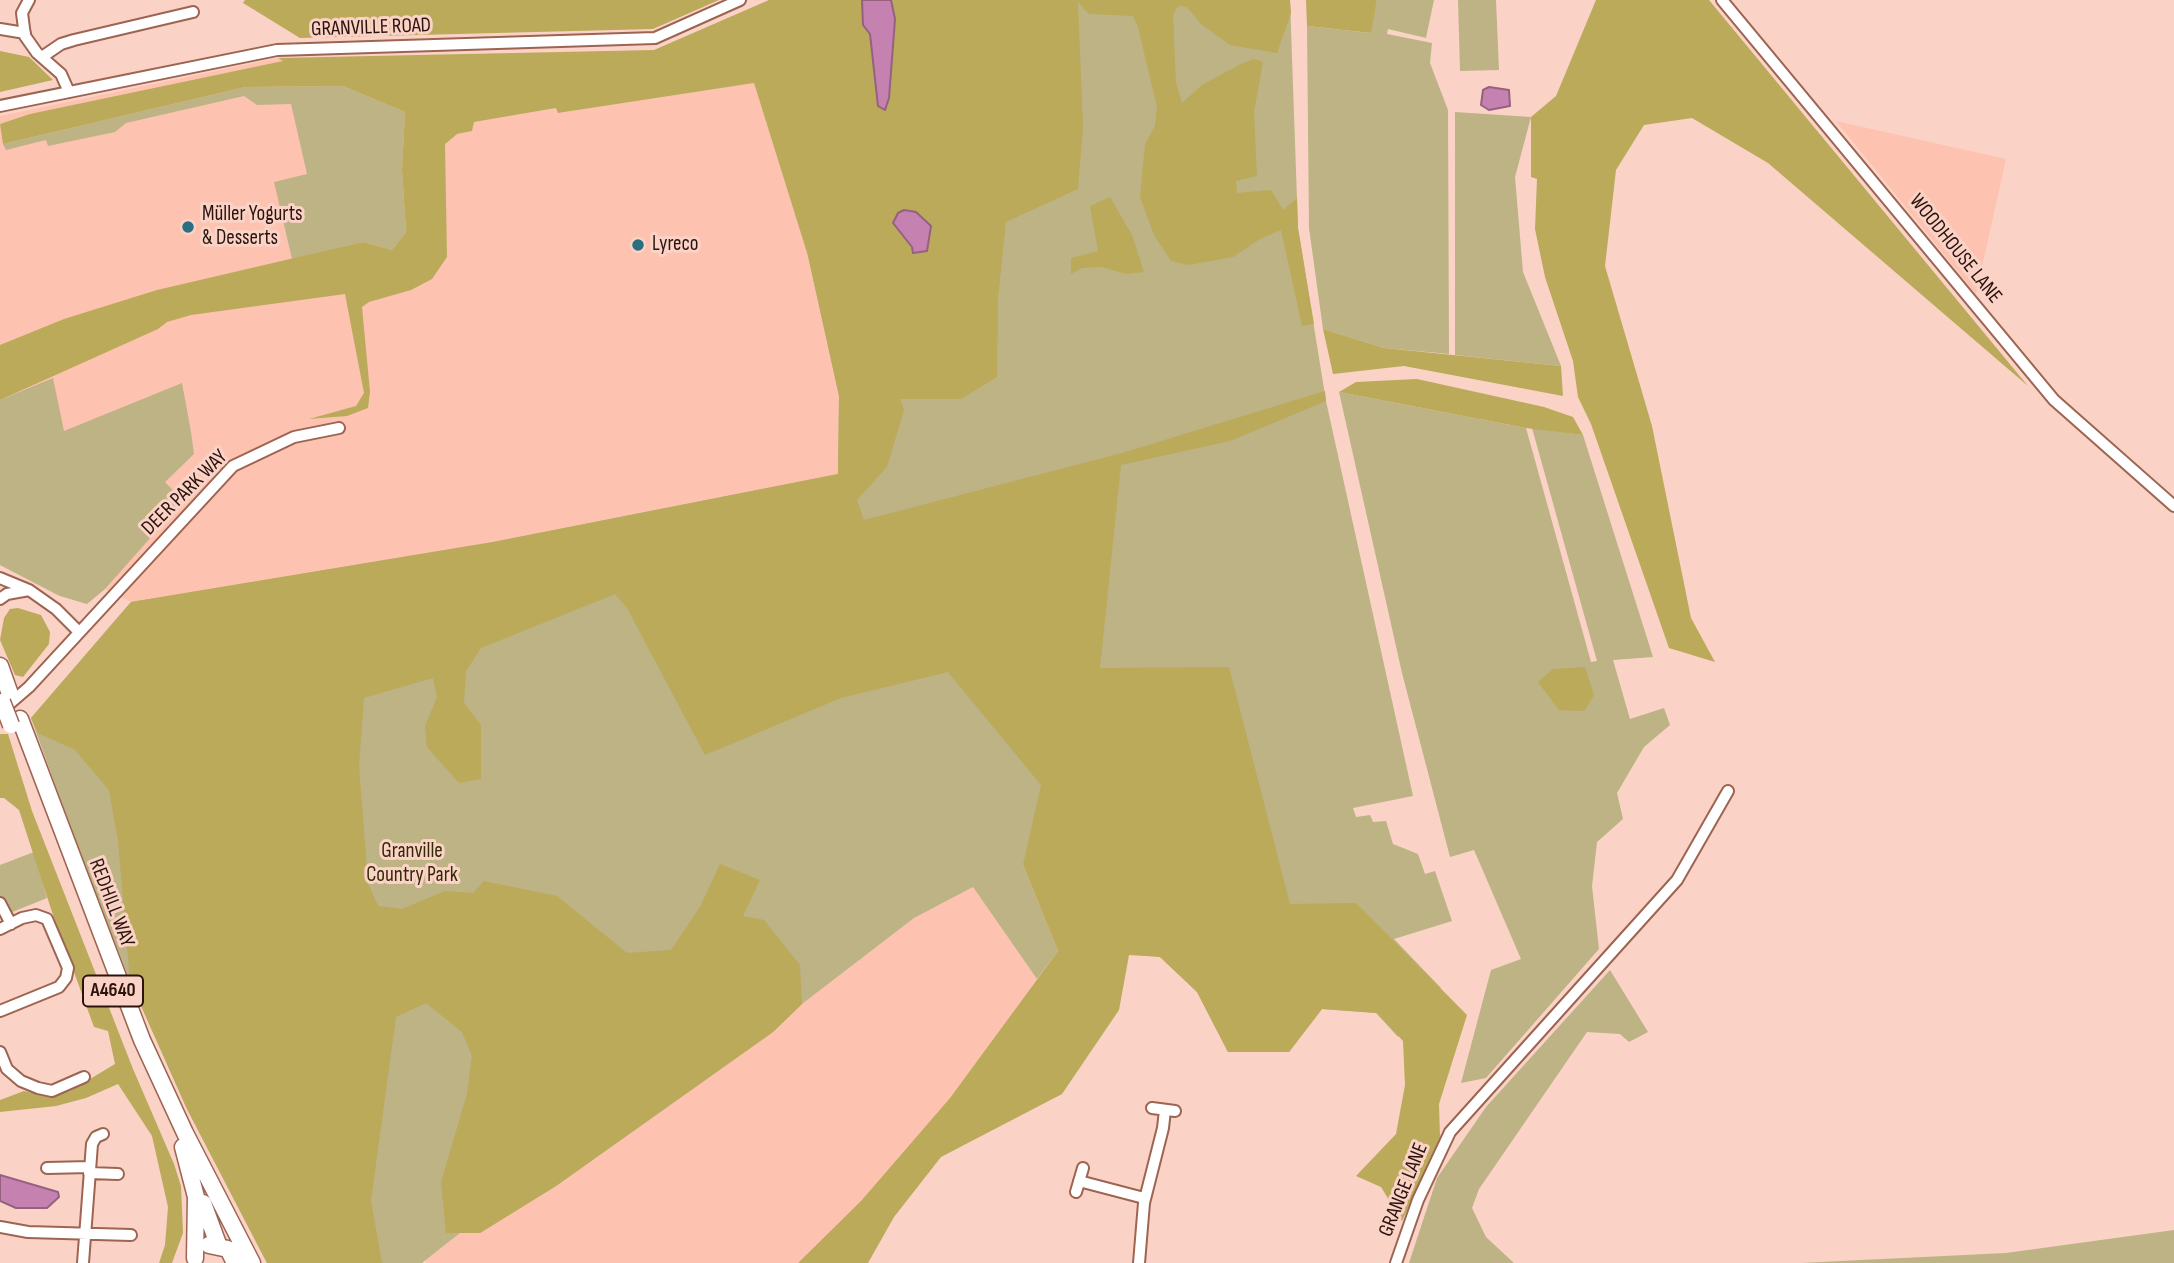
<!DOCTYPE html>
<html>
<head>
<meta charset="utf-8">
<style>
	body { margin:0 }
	canvas { display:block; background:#fad2c6 }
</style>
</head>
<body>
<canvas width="2174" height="1263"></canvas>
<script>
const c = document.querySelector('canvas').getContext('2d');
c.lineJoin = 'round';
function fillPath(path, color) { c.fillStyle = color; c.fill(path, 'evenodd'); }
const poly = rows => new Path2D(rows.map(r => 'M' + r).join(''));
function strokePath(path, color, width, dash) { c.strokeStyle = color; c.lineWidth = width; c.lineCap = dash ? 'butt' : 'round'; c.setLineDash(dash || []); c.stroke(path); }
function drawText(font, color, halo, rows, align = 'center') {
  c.font = font + ' "Sofia Sans Condensed",sans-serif'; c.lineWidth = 6; c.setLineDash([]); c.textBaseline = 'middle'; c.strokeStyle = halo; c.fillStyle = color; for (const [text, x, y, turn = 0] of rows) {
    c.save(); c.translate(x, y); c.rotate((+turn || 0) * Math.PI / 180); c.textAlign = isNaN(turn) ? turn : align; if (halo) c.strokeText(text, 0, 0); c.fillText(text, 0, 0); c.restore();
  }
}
fillPath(poly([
	[278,58,457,134,472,131,473,122,557,108,559,113,754,83,808,256,839,396,838,474,493,542,131,602,105,589,87,604,56,595,0,565,0,116],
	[1836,121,2006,159,1976,294],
	[973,887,1037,979,950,1098,861,1201,798,1263,427,1263,425,1261,460,1233,480,1233,556,1186,773,1032,802,1004,914,918]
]), '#fdc3b0');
fillPath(poly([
	[769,0,1290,0,1298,228,1326,401,1413,796,1353,808,1356,817,1370,815,1373,822,1386,821,1393,844,1418,854,1425,874,1435,871,1452,921,1394,939,1441,988,1398,1037,1376,1013,1322,1009,1289,1052,1228,1052,1197,992,1160,957,1023,865,1058,951,1037,979,973,887,914,918,802,1004,773,1032,556,1186,480,1233,460,1233,422,1263,267,1263,188,1111,130,981,78,848,31,718,131,602,493,542,838,474,839,396,808,256],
	[1377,0,1434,0,1426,38,1388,29,1387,34,1432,43,1430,63,1448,110,1449,354,1384,348,1323,329,1309,228,1307,26,1370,33],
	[1458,0,1496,0,1499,70,1460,71],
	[343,86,405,112,402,170,406,232,392,250,363,242,292,259,274,182,307,174,291,104,257,105,244,96,126,123,115,132,48,146,46,140,6,150,3,144,245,87],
	[1455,112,1531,117,1515,177,1523,272,1561,366,1455,355],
	[53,378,64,431,182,383,191,432,194,454,165,482,183,501,105,589,87,604,60,596,0,565,0,400],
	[1339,392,1526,428,1591,662,1597,661,1532,428,1583,435,1653,657,1613,660,1630,719,1664,708,1670,725,1644,747,1617,793,1623,819,1597,842,1592,886,1599,949,1486,1078,1461,1083,1491,970,1521,959,1474,850,1450,857,1402,673],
	[34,852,47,898,5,915,0,904,0,865],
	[1610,970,1648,1032,1629,1042,1620,1034,1587,1032,1479,1189,1472,1208,1486,1237,1514,1263,1409,1263,1437,1178,1486,1107],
	[2174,1230,2174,1263,1800,1263,2006,1253]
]), '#bdb385');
fillPath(poly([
	[245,0,719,0,653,29,300,38,243,3],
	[769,0,1290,0,1291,13,1277,53,1230,45,1201,24,1187,7,1178,6,1173,15,1176,83,1182,103,1202,85,1241,64,1254,59,1263,62,1254,112,1257,176,1236,181,1237,193,1271,190,1283,210,1297,198,1298,228,1314,324,1302,326,1281,230,1260,239,1233,257,1188,265,1171,261,1154,235,1140,197,1145,144,1155,126,1157,107,1138,27,1133,16,1089,14,1078,2,1083,127,1078,189,1006,222,998,298,997,377,961,399,900,399,904,410,887,467,857,500,864,520,1122,453,1325,391,1326,401,1230,441,1121,465,1100,668,1229,667,1290,904,1356,903,1467,1015,1439,1104,1440,1137,1402,1221,1381,1187,1356,1176,1396,1134,1405,1085,1403,1041,1377,1013,1322,1009,1289,1052,1228,1052,1197,992,1160,957,1129,955,1119,1010,1062,1094,941,1157,894,1217,868,1263,798,1263,861,1201,950,1098,1058,951,1023,865,1041,785,948,672,841,698,705,755,627,608,615,594,481,648,466,671,464,703,481,725,481,779,459,783,427,747,425,726,437,697,433,678,364,698,359,766,368,883,378,906,402,909,445,891,473,893,484,881,557,896,627,953,671,950,700,907,720,864,760,880,743,916,764,920,800,965,802,1004,773,1032,556,1186,480,1233,446,1233,441,1182,467,1094,472,1056,462,1032,426,1003,396,1017,371,1201,382,1263,267,1263,186,1107,130,981,118,841,109,790,75,750,38,733,31,718,131,602,493,542,838,474,839,396,808,256,754,83,558,113,556,108,474,122,472,131,457,134,445,144,447,257,432,279,411,290,369,302,362,307,370,392,368,408,347,416,309,419,356,406,364,393,345,294,191,315,167,322,158,329,0,400,0,345,64,319,157,290,363,242,392,250,406,232,402,170,405,112,343,86,245,87,3,144,0,124,30,114,283,61,278,58,654,50],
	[1306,0,1377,0,1371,33,1307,26],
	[1596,0,1709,0,2028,386,1768,163,1692,118,1644,125,1616,170,1605,266,1652,426,1691,618,1715,662,1669,648,1591,424,1578,397,1573,361,1545,277,1535,229,1537,179,1531,177,1531,117,1556,96],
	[0,51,29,57,53,80,0,92],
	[1110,197,1132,235,1144,272,1126,274,1102,267,1082,268,1071,274,1071,258,1098,251,1090,206],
	[1323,329,1384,348,1561,366,1563,396,1404,366,1333,374],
	[1417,379,1544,407,1573,417,1583,435,1526,428,1339,392,1356,382],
	[18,608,41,615,50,632,49,644,23,677,15,675,0,640,4,618,10,609],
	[1585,667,1594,695,1584,711,1559,710,1538,682,1553,669],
	[0,734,8,734,32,811,133,1069,174,1164,181,1186,183,1233,172,1263,159,1263,165,1245,168,1207,152,1136,118,1084,86,1098,56,1106,0,1112,0,1100,24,1091,46,1096,70,1091,115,1064,108,1031,94,1027,52,912,19,810,4,798,0,798]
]), '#baaa5a');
const water = poly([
	[862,0,891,0,895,19,889,98,885,110,878,106,870,34,863,25,862,0],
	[1489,87,1509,90,1510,106,1489,110,1481,105,1483,90,1489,87],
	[904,210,916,212,931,226,927,251,913,253,912,247,893,223,898,213,904,210],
	[0,1175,58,1192,59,1197,47,1208,16,1208,0,1201,0,1175]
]);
fillPath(water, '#c582b1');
strokePath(water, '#966180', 2);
const street = poly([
	[29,0,22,13,25,36,37,53,61,74,69,92],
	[1722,0,2054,400,2174,506],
	[0,29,25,33],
	[42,57,61,44,74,40,193,12],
	[0,106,277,50,655,38,740,0],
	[0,578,29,590,56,609,78,631],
	[0,599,7,594,29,590],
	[0,712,29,687,233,466,294,437,339,428],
	[0,903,11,924],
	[0,929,22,918,36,915,47,919,68,968,66,978,59,987,0,1011],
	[0,1052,7,1069,21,1081,38,1088,52,1091,84,1077],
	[1152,1108,1175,1111],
	[47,1168,90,1167],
	[89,1173,118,1174],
	[1079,1181,1144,1198],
	[1076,1192,1083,1168],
	[0,1227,28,1232,131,1235],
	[83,1263,92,1144,96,1137,103,1134],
	[1139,1263,1144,1203,1163,1128,1165,1110],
	[1396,1263,1418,1200,1450,1132,1677,880,1728,791]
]);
const primary = poly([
	[0,666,11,697],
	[20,719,142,1040,185,1133,252,1263],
	[183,1147,196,1197,195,1258],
	[203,1203,218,1244],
	[209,1245,228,1249,235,1263]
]);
strokePath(street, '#9d6451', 14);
strokePath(primary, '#9d6451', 19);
strokePath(street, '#fff', 10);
strokePath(primary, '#fff', 16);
const primaryBridge = poly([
	[2,702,11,725]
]);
strokePath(primaryBridge, '#9d6451', 19, []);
strokePath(primaryBridge, '#fff', 16);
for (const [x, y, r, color] of [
	[188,227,7,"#2b6e80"],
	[638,245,7,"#2b6e80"]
]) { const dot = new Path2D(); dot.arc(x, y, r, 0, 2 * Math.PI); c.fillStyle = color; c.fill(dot); strokePath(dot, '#fad2c6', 2.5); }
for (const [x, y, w] of [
	[113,991,60]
]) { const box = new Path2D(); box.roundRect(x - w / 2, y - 15.5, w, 31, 5); c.fillStyle = '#fad2c6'; c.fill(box); strokePath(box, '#2a130c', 2); }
drawText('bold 19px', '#2a130c', null, [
	["A4640",113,991]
]);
drawText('21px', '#2a130c', '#fad2c6', [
	["GRANVILLE ROAD",371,28,-2],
	["WOODHOUSE LANE",1955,249,51],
	["DEER PARK WAY",185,493,-45],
	["REDHILL WAY",111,903,69],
	["GRANGE LANE",1404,1190,-68]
]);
drawText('21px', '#2a130c', '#fad2c6', [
	["Müller Yogurts",202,215],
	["& Desserts",202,239],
	["Lyreco",652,245]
], 'left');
drawText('21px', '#312a05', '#fad2c6', [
	["Granville",412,852],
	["Country Park",412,876]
]);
</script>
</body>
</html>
